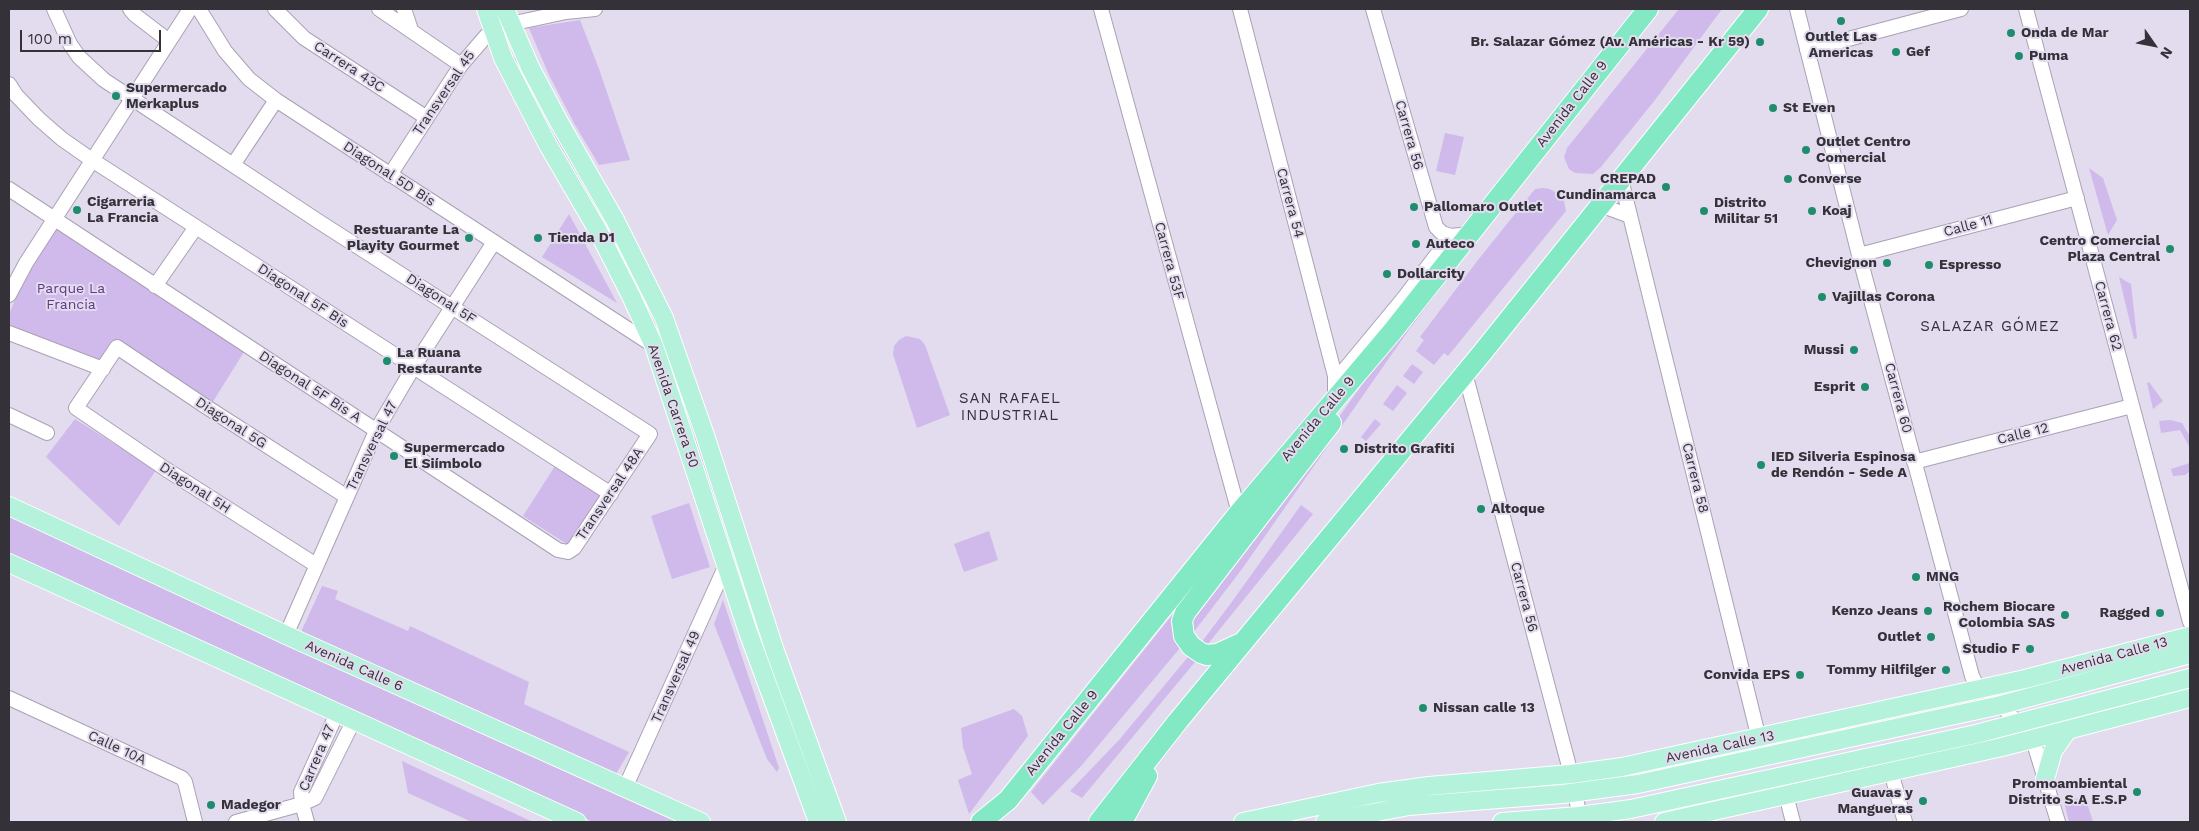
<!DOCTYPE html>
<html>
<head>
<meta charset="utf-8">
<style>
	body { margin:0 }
	#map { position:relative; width:2199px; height:831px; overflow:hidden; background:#e3dbee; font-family:"Work Sans",sans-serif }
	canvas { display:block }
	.frame { position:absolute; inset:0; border:10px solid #353139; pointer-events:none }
	.north { position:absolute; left:2129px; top:20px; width:50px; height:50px; -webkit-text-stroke:4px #e3dbee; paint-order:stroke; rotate:123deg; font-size:14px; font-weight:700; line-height:20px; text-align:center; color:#353139 }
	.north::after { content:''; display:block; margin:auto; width:18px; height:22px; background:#353139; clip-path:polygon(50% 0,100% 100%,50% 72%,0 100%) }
	.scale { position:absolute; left:20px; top:30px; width:141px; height:22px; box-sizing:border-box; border:2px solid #353139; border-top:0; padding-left:6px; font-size:15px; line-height:18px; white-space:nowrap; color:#353139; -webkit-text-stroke:4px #e3dbee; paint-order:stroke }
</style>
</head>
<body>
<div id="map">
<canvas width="2199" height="831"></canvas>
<div class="frame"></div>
<div class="north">N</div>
<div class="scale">100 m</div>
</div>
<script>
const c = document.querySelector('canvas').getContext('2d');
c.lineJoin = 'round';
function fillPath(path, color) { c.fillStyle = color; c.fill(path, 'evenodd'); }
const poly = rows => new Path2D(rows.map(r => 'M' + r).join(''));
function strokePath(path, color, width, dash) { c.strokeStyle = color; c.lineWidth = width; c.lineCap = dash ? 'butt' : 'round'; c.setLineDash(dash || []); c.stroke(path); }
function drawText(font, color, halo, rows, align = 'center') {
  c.font = font + ' "Work Sans",sans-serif'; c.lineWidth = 4; c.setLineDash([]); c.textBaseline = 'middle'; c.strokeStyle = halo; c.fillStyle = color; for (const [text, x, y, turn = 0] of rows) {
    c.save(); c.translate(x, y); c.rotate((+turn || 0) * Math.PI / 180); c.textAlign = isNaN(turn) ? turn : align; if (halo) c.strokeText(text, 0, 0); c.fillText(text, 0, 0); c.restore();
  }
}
fillPath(poly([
	[1679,9,1722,9,1655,100,1601,167,1593,174,1575,173,1569,169,1564,157,1567,148],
	[580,20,599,69,630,160,599,165,574,123,549,75,529,28],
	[519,55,661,323,829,813,823,815,755,623,671,373,531,96,513,58],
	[1445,133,1464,137,1455,175,1436,171],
	[2089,168,2103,178,2117,220,2108,235],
	[1543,188,1550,189,1558,194,1564,201,1566,211,1448,356,1444,353,1434,365,1416,351,1424,340,1420,337,1478,260,1535,189],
	[569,214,617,303,542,257],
	[55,228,244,352,212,403,118,340,101,360,9,326,9,314,25,277],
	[1470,250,1408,331,1242,569,1190,637,1189,619,1322,441,1386,351,1449,273],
	[2119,277,2131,284,2137,338,2134,339],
	[906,336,920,339,925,345,950,415,917,428,893,354,894,346,899,340],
	[1412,364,1423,372,1414,384,1403,376],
	[2149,382,2163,401,2153,409,2147,383],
	[1397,385,1407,393,1393,411,1383,404],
	[75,419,156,470,119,526,46,457],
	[1375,419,1381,424,1366,441,1361,437],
	[2170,420,2182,423,2190,437,2190,455,2189,446,2180,430,2161,433,2159,421],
	[2190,463,2190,471,2185,475,2173,476,2171,469],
	[555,466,602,497,570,546,523,516],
	[689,503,710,567,672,579,651,516],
	[1301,505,1313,514,1207,645,1201,643,1234,599],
	[9,514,683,822,593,822,9,557],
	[989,531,998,560,964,572,954,544],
	[322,586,338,591,335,599,408,631,410,626,529,682,524,704,629,752,616,774,301,632],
	[723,600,779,768,777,772,767,759,714,624],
	[1176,610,1180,648,1082,765,1043,805,1031,792],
	[1188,657,1195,662,1082,798,1070,791,1119,740],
	[1014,709,1022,716,1028,736,969,814,958,780,972,774,963,747,961,728],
	[402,761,470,793,533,822,472,822,408,793],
	[2085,796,2093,822,2069,822,2064,802]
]), '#d0b9eb');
const minor = poly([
	[130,9,135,15,169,41],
	[199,9,225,51,249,79,276,100,654,346],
	[275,9,304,38,427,118],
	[379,9,461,65],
	[404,9,411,30],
	[1101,9,1239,513],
	[1240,9,1335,376,1335,399],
	[1373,9,1436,227,1442,233,1451,236,1469,234],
	[1797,9,1859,255,1972,676,1975,682,2001,705,2033,740,2058,822],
	[2026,9,2190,622],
	[1807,50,1961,9],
	[9,84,16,95,39,119,62,139,92,160,611,494],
	[233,165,276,100],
	[390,175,461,65,486,36,510,24,566,12,595,9],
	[1621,179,1759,739],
	[9,189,558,550,568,552,574,548,650,434,321,223,104,80,79,57,70,44,54,9],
	[1600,205,1630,216],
	[1859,255,2077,198],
	[155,286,196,227],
	[9,295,26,263,190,9],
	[9,333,103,369],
	[1465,373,1571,774,1581,822],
	[1336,380,1403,299,1451,236],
	[9,415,47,433],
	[1914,462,2132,406],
	[316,565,164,468,76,408,117,347,205,406,347,497],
	[286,635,376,431,413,368,494,242],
	[9,698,182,778,185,782,195,822],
	[1891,772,1905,822],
	[625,788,726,565],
	[1786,795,1793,822],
	[236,822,302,804,315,798,354,720],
	[307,822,302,804,301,792,337,713]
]);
const major = poly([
	[486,9,503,58,519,89,548,145,597,229,632,298,654,346,748,632,818,822],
	[505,9,530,67,559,122,615,220,664,318,705,435,775,651,837,822],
	[9,506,286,635,701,822],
	[9,563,577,822],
	[2045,779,2053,751,2067,731],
	[1243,822,1378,793,1429,786,1571,774,1622,767,2025,679,2190,636],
	[1325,822,1409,806,1563,794,1638,784,2001,705,2190,654],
	[1502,822,1579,816,1631,809,1976,734,2190,678],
	[1664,822,2002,747,2190,698]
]);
const highway = poly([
	[1239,644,1217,654,1207,655,1201,653,1191,646,1184,636,1182,621,1185,613,1331,423],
	[981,822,1008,800,1239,513,1392,332,1648,9],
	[1099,822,1178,721,1482,353,1758,9],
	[1122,822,1147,776]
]);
strokePath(minor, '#aaa1b4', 16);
strokePath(major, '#fff', 20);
strokePath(highway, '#fff', 22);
strokePath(minor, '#fff', 14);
strokePath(major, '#b4f2dc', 18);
strokePath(highway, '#82e9c4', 20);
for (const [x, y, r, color] of [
	[1841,21,5,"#1e8d6d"],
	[2011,33,5,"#1e8d6d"],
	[1760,42,5,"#1e8d6d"],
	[1896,52,5,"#1e8d6d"],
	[2019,56,5,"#1e8d6d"],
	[116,96,5,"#1e8d6d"],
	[1773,108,5,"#1e8d6d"],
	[1806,150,5,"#1e8d6d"],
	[1788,179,5,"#1e8d6d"],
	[1666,187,5,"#1e8d6d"],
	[1414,207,5,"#1e8d6d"],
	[77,210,5,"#1e8d6d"],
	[1704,211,5,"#1e8d6d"],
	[1812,211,5,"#1e8d6d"],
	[469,238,5,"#1e8d6d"],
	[538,238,5,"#1e8d6d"],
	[1416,244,5,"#1e8d6d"],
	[2170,249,5,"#1e8d6d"],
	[1887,263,5,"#1e8d6d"],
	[1929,265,5,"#1e8d6d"],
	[1387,274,5,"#1e8d6d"],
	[1822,297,5,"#1e8d6d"],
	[1854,350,5,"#1e8d6d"],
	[387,361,5,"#1e8d6d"],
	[1865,387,5,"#1e8d6d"],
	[1344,449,5,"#1e8d6d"],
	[394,456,5,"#1e8d6d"],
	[1761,465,5,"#1e8d6d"],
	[1481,509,5,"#1e8d6d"],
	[1916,577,5,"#1e8d6d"],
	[1928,611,5,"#1e8d6d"],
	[2160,613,5,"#1e8d6d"],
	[2065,615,5,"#1e8d6d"],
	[1931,637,5,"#1e8d6d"],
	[2030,649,5,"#1e8d6d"],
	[1946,670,5,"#1e8d6d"],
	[1800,675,5,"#1e8d6d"],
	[1423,708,5,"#1e8d6d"],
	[2137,792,5,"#1e8d6d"],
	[1923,801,5,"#1e8d6d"],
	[211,805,5,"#1e8d6d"]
]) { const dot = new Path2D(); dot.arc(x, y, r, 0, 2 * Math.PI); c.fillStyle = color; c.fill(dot); strokePath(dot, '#e3dbee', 2); }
drawText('bold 14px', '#353139', '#e3dbee', [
	["Onda de Mar",2021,33],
	["Outlet Las",1841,37,"center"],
	["Americas",1841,53,"center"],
	["Br. Salazar Gómez (Av. Américas - Kr 59)",1750,42,"right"],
	["Gef",1906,52],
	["Puma",2029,56],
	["Supermercado",126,88],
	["Merkaplus",126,104],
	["St Even",1783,108],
	["Outlet Centro",1816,142],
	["Comercial",1816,158],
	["CREPAD",1656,179,"right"],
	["Cundinamarca",1656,195,"right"],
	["Converse",1798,179],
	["Cigarreria",87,202],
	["La Francia",87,218],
	["Distrito",1714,203],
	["Militar 51",1714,219],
	["Pallomaro Outlet",1424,207],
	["Koaj",1822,211],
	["Restuarante La",459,230,"right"],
	["Playity Gourmet",459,246,"right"],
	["Tienda D1",548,238],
	["Centro Comercial",2160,241,"right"],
	["Plaza Central",2160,257,"right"],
	["Auteco",1426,244],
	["Chevignon",1877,263,"right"],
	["Espresso",1939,265],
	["Dollarcity",1397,274],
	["Vajillas Corona",1832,297],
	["Mussi",1844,350,"right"],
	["La Ruana",397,353],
	["Restaurante",397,369],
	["Esprit",1855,387,"right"],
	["Supermercado",404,448],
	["El Siímbolo",404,464],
	["Distrito Grafiti",1354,449],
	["IED Silveria Espinosa",1771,457],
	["de Rendón - Sede A",1771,473],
	["Altoque",1491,509],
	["MNG",1926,577],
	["Rochem Biocare",2055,607,"right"],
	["Colombia SAS",2055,623,"right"],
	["Kenzo Jeans",1918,611,"right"],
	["Ragged",2150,613,"right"],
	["Outlet",1921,637,"right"],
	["Studio F",2020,649,"right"],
	["Tommy Hilfilger",1936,670,"right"],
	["Convida EPS",1790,675,"right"],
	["Nissan calle 13",1433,708],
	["Promoambiental",2127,784,"right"],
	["Distrito S.A E.S.P",2127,800,"right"],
	["Guavas y",1913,793,"right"],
	["Mangueras",1913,809,"right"],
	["Madegor",221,805]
], 'left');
drawText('14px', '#353139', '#e3dbee', [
	["Carrera 43C",349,67,33],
	["Transversal 45",444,93,-56],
	["Avenida Calle 9",1572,104,-52],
	["Carrera 56",1409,135,74],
	["Diagonal 5D Bis",389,174,33],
	["Carrera 54",1290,203,75],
	["Calle 11",1968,226,-15],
	["Carrera 53F",1169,261,75],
	["Diagonal 5F Bis",303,296,33],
	["Diagonal 5F",441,299,33],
	["Carrera 62",2108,316,75],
	["Diagonal 5F Bis A",310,387,33],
	["Carrera 60",1898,398,75],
	["Avenida Carrera 50",673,406,71],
	["Avenida Calle 9",1318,419,-50],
	["Diagonal 5G",231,423,33],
	["Calle 12",2023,434,-14],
	["Transversal 47",372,446,-64],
	["Carrera 58",1695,478,76],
	["Diagonal 5H",195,488,33],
	["Transversal 48A",610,494,-56],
	["Carrera 56",1524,597,75],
	["Avenida Calle 13",2114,656,-15],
	["Avenida Calle 6",354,666,24],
	["Transversal 49",676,677,-66],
	["Avenida Calle 9",1062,733,-51],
	["Avenida Calle 13",1720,747,-12],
	["Calle 10A",117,748,25],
	["Carrera 47",317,758,-67]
]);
drawText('14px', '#613985', '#e3dbee', [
	["Parque La",71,289],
	["Francia",71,305]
]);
c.letterSpacing = '1px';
drawText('15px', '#362f3e', '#e3dbee', [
	["SALAZAR GÓMEZ",1990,327],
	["SAN RAFAEL",1010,399],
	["INDUSTRIAL",1010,416]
]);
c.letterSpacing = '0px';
</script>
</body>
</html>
